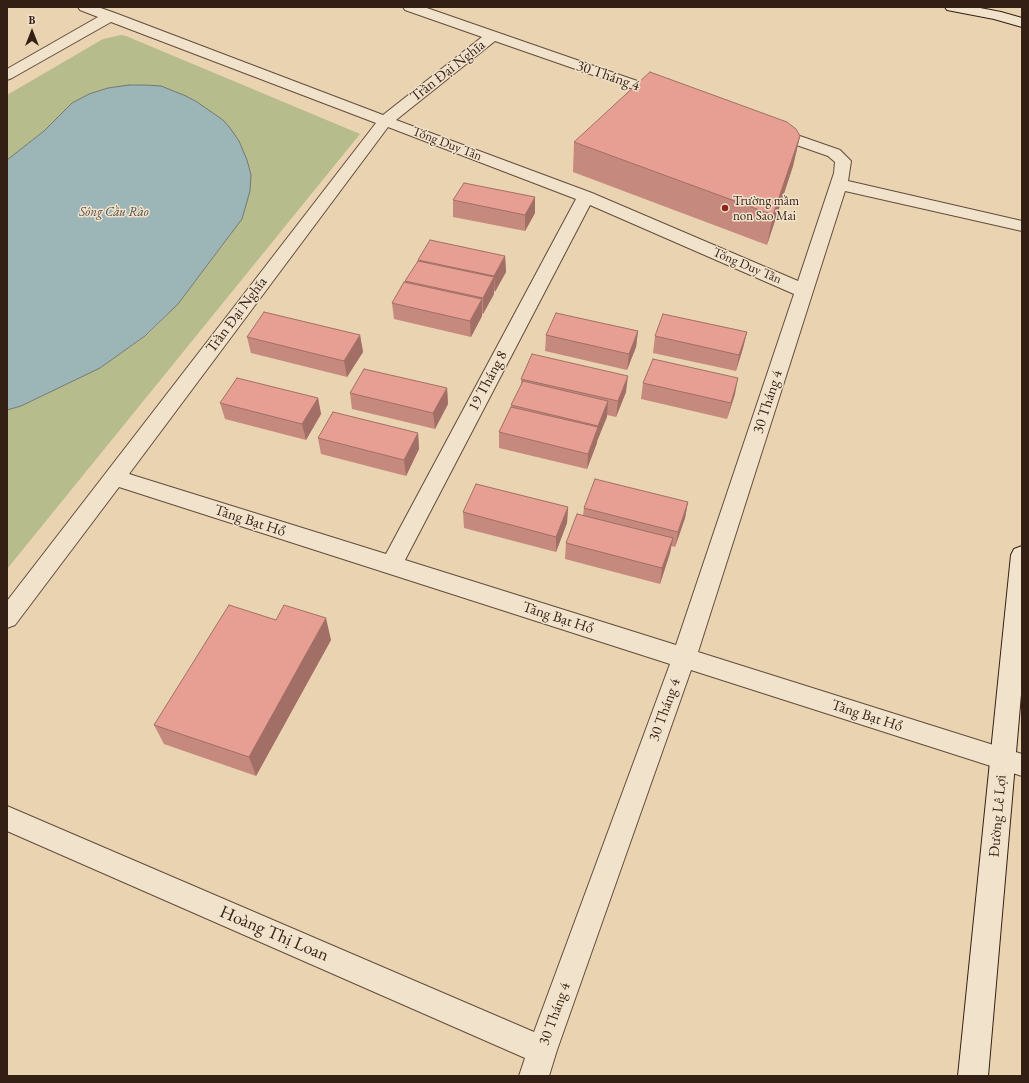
<!DOCTYPE html>
<html>
<head>
<meta charset="utf-8">
<style>
	body { margin:0 }
	#map { position:relative; width:1029px; height:1083px; overflow:hidden; background:#ead3b1; font-family:"EB Garamond",serif }
	canvas { display:block }
	.frame { position:absolute; inset:0; border:8px solid #341f14; pointer-events:none }
	.north { position:absolute; left:12px; top:12px; width:40px; height:40px; -webkit-text-stroke:3px #f1e2cc; paint-order:stroke; rotate:0deg; font-size:11px; font-weight:700; line-height:16px; text-align:center; color:#341f14 }
	.north::after { content:''; display:block; margin:auto; width:14px; height:18px; background:#341f14; clip-path:polygon(50% 0,100% 100%,50% 72%,0 100%) }
</style>
</head>
<body>
<div id="map">
<canvas width="1029" height="1083"></canvas>
<div class="frame"></div>
<div class="north">B</div>
</div>
<script>
const c = document.querySelector('canvas').getContext('2d');
c.lineJoin = 'round';
function fillPath(path, color) { c.fillStyle = color; c.fill(path, 'evenodd'); }
const poly = rows => new Path2D(rows.map(r => 'M' + r).join(''));
function strokePath(path, color, width, dash) { c.strokeStyle = color; c.lineWidth = width; c.lineCap = dash ? 'butt' : 'round'; c.setLineDash(dash || []); c.stroke(path); }
function drawText(font, color, halo, rows, align = 'center') {
  c.font = font + ' "EB Garamond",serif'; c.lineWidth = 3; c.setLineDash([]); c.textBaseline = 'middle'; c.strokeStyle = halo; c.fillStyle = color; for (const [text, x, y, turn = 0] of rows) {
    c.save(); c.translate(x, y); c.rotate((+turn || 0) * Math.PI / 180); c.textAlign = isNaN(turn) ? turn : align; if (halo) c.strokeText(text, 0, 0); c.fillText(text, 0, 0); c.restore();
  }
}
fillPath(poly([
	[121,35,126,36,360,134,7,569,7,410,21,406,100,368,146,336,178,304,232,233,239,141,223,120,197,102,173,91,89,94,72,103,44,131,7,160,7,95,103,39]
]), '#b7bc8c');
const water = poly([
	[129,85,145,85,161,86,186,96,197,102,223,120,230,128,239,141,247,160,251,175,250,191,242,219,178,304,145,336,100,368,21,406,7,410,7,160,44,131,72,103,89,94,108,88,129,85]
]);
fillPath(water, '#9cb5b6');
strokePath(water, '#727975', 1);
const minor = poly([
	[78,7,98,7,115,13,383,115,482,37,405,10,403,7,424,7,669,92,672,95,669,98,664,100,659,98,495,41,396,120,592,193,798,281,834,173,835,162,828,156,765,134,763,131,765,128,771,126,777,128,840,150,851,161,848,181,1022,221,1022,231,845,191,698,652,1022,754,1022,776,691,670,557,1050,549,1076,519,1076,525,1058,7,831,7,806,534,1032,670,664,119,487,15,625,7,628,7,601,376,123,111,22,12,78,7,80,7,69,98,17,80,10,78,7],
	[388,127,576,199,386,554,129,474,388,127],
	[590,205,794,294,676,645,405,560,590,205]
]);
const secondary = poly([
	[945,7,975,7,1001,12,1022,18,1022,27,994,19,947,10,945,7],
	[1022,546,1022,683,988,1076,958,1076,1011,555,1014,549,1022,546]
]);
strokePath(minor, '#624c3b', 2);
strokePath(secondary, '#341f14', 2);
fillPath(minor, '#f1e2cc');
fillPath(secondary, '#f1e2cc');
fillPath(poly([
	[800,136,793,166,767,245,573,172,574,142],
	[453,200,535,213,525,231,453,217],
	[505,256,506,272,494,292,494,294,483,314,482,314,482,316,471,337,394,319,392,303,418,261,418,260],
	[638,331,636,347,627,370,545,351,546,335],
	[747,332,743,348,736,371,653,353,655,336],
	[360,335,363,352,347,377,251,353,247,337],
	[521,379,626,392,616,417,607,415,587,469,499,448,499,432,521,385],
	[643,383,735,394,727,419,641,399],
	[447,388,448,404,435,429,352,409,350,393],
	[318,398,321,414,306,440,225,419,220,403],
	[418,433,419,449,406,476,321,454,318,438],
	[688,502,685,518,675,547,671,546,670,553,660,584,565,559,566,543,583,515,584,508],
	[568,507,567,523,556,552,464,528,463,512],
	[331,640,256,776,164,744,154,725]
]), '#c6897e');
fillPath(poly([
	[800,136,793,166,767,245,773,215],
	[535,197,535,213,525,231,525,215],
	[505,256,506,272,495,292,494,276],
	[494,277,494,294,483,314,483,298],
	[482,299,482,316,471,337,470,321],
	[638,331,636,347,627,370,629,354],
	[747,332,743,348,736,371,739,355],
	[360,335,363,352,347,377,344,361],
	[628,376,626,392,616,417,618,401],
	[738,378,735,394,727,419,731,403],
	[447,388,448,404,435,429,433,413],
	[318,398,321,414,306,440,302,424],
	[608,401,607,417,597,441,597,443,587,469,588,454,598,428,598,426],
	[418,433,419,449,406,476,404,460],
	[688,502,685,518,675,547,678,532],
	[568,507,567,523,556,552,556,537],
	[673,538,670,553,660,584,662,568],
	[326,618,331,640,256,776,249,757]
]), '#a16f66');
const building = poly([
	[650,72,787,122,796,129,800,136,773,215,574,142,650,72],
	[464,183,535,197,525,215,453,200,464,183],
	[430,240,505,256,494,276,418,260,430,240],
	[418,261,494,277,483,298,405,281,418,261],
	[404,282,482,299,470,321,392,303,404,282],
	[264,312,360,335,344,361,247,337,264,312],
	[556,313,638,331,629,354,546,335,556,313],
	[663,314,747,332,739,355,655,336,663,314],
	[532,354,628,376,618,401,521,379,532,354],
	[653,359,738,378,731,403,643,383,653,359],
	[364,369,447,388,433,413,350,393,364,369],
	[237,378,318,398,302,424,220,403,237,378],
	[523,381,608,401,598,426,511,405,523,381],
	[511,407,598,427,588,454,499,432,511,407],
	[333,412,418,433,404,460,318,438,333,412],
	[595,479,688,502,678,532,584,508,595,479],
	[476,484,568,507,556,537,463,512,476,484],
	[577,514,673,538,662,568,566,543,577,514],
	[229,605,276,620,284,605,326,618,249,757,154,725,229,605]
]);
fillPath(building, '#e69f92');
strokePath(building, '#a16f66', 1);
for (const [x, y, r, color] of [
	[725,208,4,"#8f2418"]
]) { const dot = new Path2D(); dot.arc(x, y, r, 0, 2 * Math.PI); c.fillStyle = color; c.fill(dot); strokePath(dot, '#f1e2cc', 1.5); }
drawText('13px', '#341f14', '#f1e2cc', [
	["Tống Duy Tân",447,144,21],
	["Tống Duy Tân",747,266,23]
]);
drawText('13px', '#341f14', '#f1e2cc', [
	["Trường mầm",733,201],
	["non Sao Mai",733,216]
], 'left');
drawText('italic 13px', '#534c45', '#f1e2cc', [
	["Sông Cầu Rào",114,212]
]);
drawText('15px', '#341f14', '#f1e2cc', [
	["Trần Đại Nghĩa",448,71,-38],
	["30 Tháng 4",608,76,19],
	["Trần Đại Nghĩa",237,315,-53],
	["19 Tháng 8",488,381,-62],
	["30 Tháng 4",768,402,-72],
	["Tăng Bạt Hổ",250,521,18],
	["Tăng Bạt Hổ",558,618,18],
	["30 Tháng 4",665,710,-70],
	["Tăng Bạt Hổ",867,716,18],
	["Đường Lê Lợi",998,816,-85],
	["30 Tháng 4",555,1014,-70]
]);
drawText('18px', '#341f14', '#f1e2cc', [
	["Hoàng Thị Loan",274,934,23]
]);
</script>
</body>
</html>
